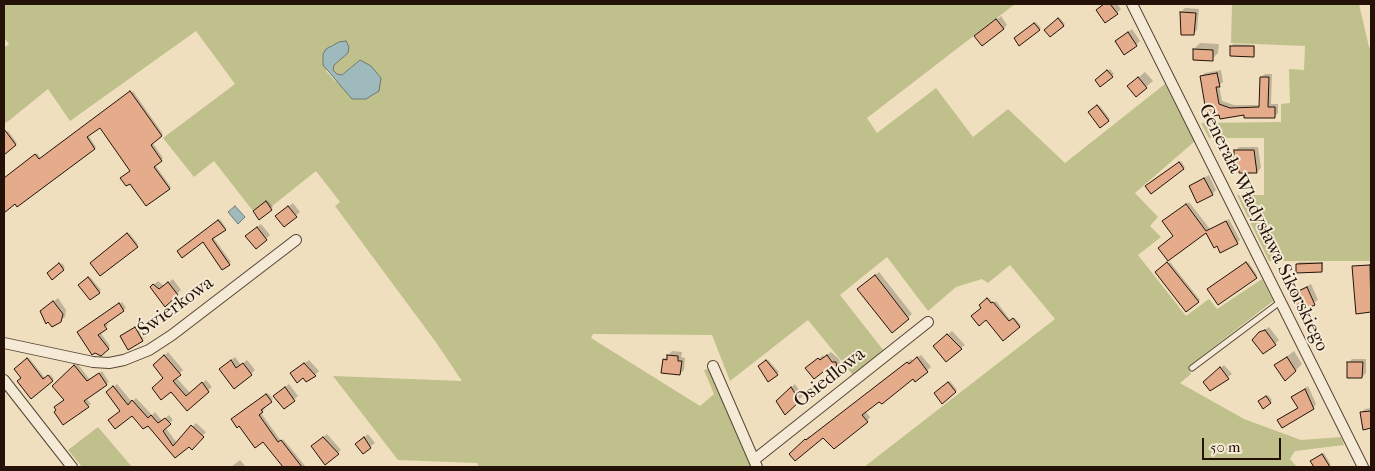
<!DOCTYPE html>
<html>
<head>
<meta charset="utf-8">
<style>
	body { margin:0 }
	#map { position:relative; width:1375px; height:471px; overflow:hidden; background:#efdfbe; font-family:"IM FELL French Canon",serif }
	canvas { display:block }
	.frame { position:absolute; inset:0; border:5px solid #241208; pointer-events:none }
	.scale { position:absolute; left:1202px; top:438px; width:79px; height:22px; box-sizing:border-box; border:2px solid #241208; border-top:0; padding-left:6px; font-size:15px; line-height:18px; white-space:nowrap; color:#241208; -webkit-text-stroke:4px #f5ead5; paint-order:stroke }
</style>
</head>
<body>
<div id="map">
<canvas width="1375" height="471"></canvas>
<div class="frame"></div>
<div class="scale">50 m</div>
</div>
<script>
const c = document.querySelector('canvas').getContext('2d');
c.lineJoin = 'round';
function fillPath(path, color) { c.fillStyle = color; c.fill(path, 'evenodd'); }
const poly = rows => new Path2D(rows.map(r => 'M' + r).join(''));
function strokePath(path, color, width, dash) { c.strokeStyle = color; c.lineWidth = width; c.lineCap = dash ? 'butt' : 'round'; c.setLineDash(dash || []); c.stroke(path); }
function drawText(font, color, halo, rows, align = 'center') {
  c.font = font + ' "IM FELL French Canon",serif'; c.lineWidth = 4; c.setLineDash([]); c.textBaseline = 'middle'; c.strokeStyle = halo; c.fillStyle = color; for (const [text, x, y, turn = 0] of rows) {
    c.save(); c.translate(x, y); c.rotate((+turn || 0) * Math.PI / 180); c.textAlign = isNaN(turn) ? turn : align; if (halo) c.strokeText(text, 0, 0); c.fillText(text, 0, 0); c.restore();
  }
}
fillPath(poly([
	[4,4,1015,4,867,118,877,133,936,88,973,137,1008,109,1065,163,1165,84,1195,141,1135,193,1158,217,1150,226,1161,237,1138,255,1186,316,1209,299,1217,309,1262,279,1273,301,1188,367,1191,374,1180,383,1244,419,1301,440,1341,437,1344,445,1295,451,1290,459,1297,467,864,467,1055,319,1010,265,988,283,982,279,956,287,928,311,887,257,840,295,884,351,853,375,808,320,730,381,712,335,593,334,591,338,700,406,714,394,704,370,709,369,753,467,479,467,477,463,398,460,333,376,462,381,435,341,335,206,340,202,316,171,271,207,266,201,253,211,214,161,194,177,163,138,235,84,196,31,70,121,48,89,6,123,4,121,4,48,9,44,4,38],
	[346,41,348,52,334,65,333,70,337,74,342,75,360,60,371,66,381,78,335,81,326,71,331,45],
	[1232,4,1359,4,1369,47,1371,48,1371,261,1269,261,1237,195,1264,195,1264,138,1209,138,1201,123,1281,122,1281,104,1290,103,1289,69,1304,70,1305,46,1231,43],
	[98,427,132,467,82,467,68,450]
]), '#c0c08c');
const water = poly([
	[346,41,349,47,348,53,334,65,333,70,337,74,342,75,360,60,371,66,381,78,379,91,366,99,352,99,323,65,323,54,326,49,339,42,346,41],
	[235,206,245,217,238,224,228,212,235,206]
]);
fillPath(water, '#9fbabc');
strokePath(water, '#6e7774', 1);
fillPath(poly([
	[1104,4,1117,4,1121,9,1117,13,1097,10],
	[1185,8,1199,9,1197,30,1193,34,1181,12],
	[1001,16,1007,25,1003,29,980,32],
	[1060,18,1065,24,1050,36,1045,30],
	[1036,22,1041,28,1039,29,1017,37],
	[1132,29,1140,41,1136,45,1116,41],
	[1200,43,1219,44,1218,53,1212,59,1194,49],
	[1233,44,1255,45,1255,54,1253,56,1232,46],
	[1110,69,1114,74,1100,85,1096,80],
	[1221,70,1223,82,1219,85,1222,101,1234,105,1260,105,1261,77,1265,74,1272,74,1271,104,1278,104,1278,113,1274,117,1246,113,1221,117,1201,76,1205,73],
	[1145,72,1153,81,1136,95,1128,86],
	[133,91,163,134,152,142,163,158,155,165,171,187,170,188,146,205,132,171,101,126,88,135,96,147,94,148,4,212,4,198,8,195,4,190,4,179,37,153,41,159],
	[1099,105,1110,119,1100,126,1089,112],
	[8,131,17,143,4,153,4,134],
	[1239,147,1258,147,1261,168,1257,172,1240,167,1235,151],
	[1181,161,1185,167,1183,169,1148,185],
	[1209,175,1216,190,1212,194,1190,186],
	[268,201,273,207,259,218,256,210],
	[1189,202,1210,229,1229,219,1240,240,1237,243,1206,231,1168,260,1174,236,1167,218],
	[293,203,300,212,284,225,281,212],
	[220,219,226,228,213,237,231,262,229,264,222,268,203,241,180,249],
	[261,224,270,235,266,239,246,236],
	[129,233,138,244,101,274,93,261],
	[1170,262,1200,300,1187,310,1157,272],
	[1248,262,1257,275,1256,277,1210,288],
	[1299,262,1323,262,1323,269,1322,271,1297,264],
	[62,263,65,267,52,278,49,273],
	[1371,264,1371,311,1357,313,1353,267],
	[879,272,912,314,892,331,863,285],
	[90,277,101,290,99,292,81,283],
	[173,279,181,290,165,305,151,287,158,281,164,286],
	[1311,284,1318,300,1301,310,1293,294],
	[58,298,66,310,65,317,52,325,43,317,46,307],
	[989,298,993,303,996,301,1011,321,1015,318,1021,325,1003,339,980,305],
	[122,302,126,308,106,322,108,325,100,332,110,346,108,348,81,330],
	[139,324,147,336,129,348,121,336],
	[1269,327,1279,340,1275,344,1260,333],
	[952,331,965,345,961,348,939,342],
	[672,351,682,352,681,357,685,358,684,370,680,374,664,360],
	[1294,351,1302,364,1291,375,1276,365],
	[168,352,183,370,176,377,190,393,206,380,212,387,187,409,164,378,158,362],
	[831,352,839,359,840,363,836,367,811,365,823,355,824,357],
	[921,355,931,367,915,381,913,377,865,411,870,417,867,421,823,436,790,454,809,436,811,438,911,359,913,361],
	[235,357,241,365,247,360,255,370,251,374,224,366],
	[29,358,45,378,50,374,54,379,31,397,22,378,15,369],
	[1352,359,1366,359,1366,373,1362,377,1348,363],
	[309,360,319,371,315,375,304,376,291,373],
	[768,360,779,372,768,380,761,365],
	[77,363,90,380,102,371,109,382,86,398,91,404,88,406,54,386],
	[1224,365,1232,374,1210,390,1208,379],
	[950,381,957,390,942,402,936,393],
	[117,384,132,402,136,398,152,415,155,412,162,421,169,415,173,420,165,427,177,443,196,423,206,432,192,448,189,445,175,456,148,424,133,414,121,411,111,389],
	[289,384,298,396,284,408,279,392],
	[795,384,803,396,785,413,777,401],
	[1308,386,1316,404,1313,408,1282,417,1299,407,1293,397],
	[268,393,273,399,263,407,265,409,261,413,281,441,283,439,306,467,284,467,263,440,232,419],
	[1268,395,1272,400,1264,407,1260,401],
	[1371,408,1371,427,1364,428,1361,413,1365,409],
	[327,434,341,450,325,464,316,443],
	[368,434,375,443,363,452,361,440],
	[1324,453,1331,465,1315,467,1311,461],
	[240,460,246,467,231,467]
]), '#0003');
const building = poly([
	[1104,4,1110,4,1118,14,1105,23,1096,10,1104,4],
	[1180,12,1196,13,1194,35,1181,35,1180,12],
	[1058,18,1064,26,1050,37,1044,30,1058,18],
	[996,19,1004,29,982,46,974,36,996,19],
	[1034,23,1040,30,1019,46,1014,38,1034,23],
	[1128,32,1137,46,1124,55,1115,41,1128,32],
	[1230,46,1254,46,1254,57,1230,56,1230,46],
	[1193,49,1213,50,1213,61,1193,60,1193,49],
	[1107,70,1113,77,1100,87,1095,80,1107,70],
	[1217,73,1220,87,1216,87,1219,104,1230,108,1259,107,1260,77,1269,77,1268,107,1275,107,1275,118,1244,118,1244,115,1220,119,1219,115,1207,117,1200,76,1217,73],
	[1138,77,1147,88,1136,97,1127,86,1138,77],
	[130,91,162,136,151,145,162,161,154,167,170,189,146,206,130,184,126,186,120,178,130,171,100,128,87,137,95,149,17,207,15,204,4,213,4,178,35,154,39,159,130,91],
	[1097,105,1109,121,1100,128,1088,112,1097,105],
	[4,129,16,145,4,155,4,129],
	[1234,150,1254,150,1257,173,1239,173,1239,167,1234,162,1234,150],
	[1179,162,1184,169,1151,194,1145,186,1179,162],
	[1204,178,1213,195,1197,203,1189,186,1204,178],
	[266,201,272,210,259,220,253,211,266,201],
	[1186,204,1206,231,1226,221,1238,244,1220,253,1217,246,1214,248,1206,233,1168,261,1158,248,1173,236,1162,221,1186,204],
	[288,206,297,217,284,227,275,216,288,206],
	[218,220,226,230,212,239,230,265,222,270,203,242,182,258,177,251,218,220],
	[257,227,267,240,256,249,245,236,257,227],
	[127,233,138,247,100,276,90,263,127,233],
	[1167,262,1199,302,1186,312,1155,272,1167,262],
	[1246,262,1257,278,1218,305,1207,289,1246,262],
	[59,263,64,270,52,280,47,273,59,263],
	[1322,263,1322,272,1296,273,1296,264,1322,263],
	[1370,265,1371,312,1356,314,1352,266,1370,265],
	[875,275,909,319,892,333,857,289,875,275],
	[88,277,100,293,90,300,78,285,88,277],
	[168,282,178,295,165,307,150,287,153,284,159,289,168,282],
	[1307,287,1315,305,1300,311,1292,294,1307,287],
	[987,298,991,303,993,302,1009,321,1013,318,1020,327,1003,341,986,320,979,326,971,316,981,308,979,305,987,298],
	[53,301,63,314,61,322,52,327,48,322,46,324,40,311,53,301],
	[119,303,124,311,104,325,107,329,98,335,109,349,101,356,95,353,92,355,77,332,119,303],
	[135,327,143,341,128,350,120,336,135,327],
	[1265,330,1276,345,1263,354,1252,340,1259,332,1265,330],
	[947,334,962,349,946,362,933,346,947,334],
	[164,355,181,375,173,381,186,396,202,382,209,392,187,411,171,392,161,400,152,388,163,378,153,365,164,355],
	[667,355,678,356,678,361,682,361,680,375,661,373,663,359,667,360,667,355],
	[827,355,832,362,836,362,837,368,830,373,823,372,814,379,805,368,818,358,820,360,827,355],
	[917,357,928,372,915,382,913,379,882,404,879,402,862,415,868,422,834,449,823,438,795,461,789,454,805,439,806,440,907,362,909,364,917,357],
	[1287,357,1296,371,1285,381,1274,365,1287,357],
	[27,358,43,379,48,375,53,381,31,399,17,381,21,378,14,369,27,358],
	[231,360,236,368,243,363,252,375,234,389,219,369,231,360],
	[766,360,778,375,768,382,758,366,766,360],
	[1347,362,1363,362,1362,378,1347,378,1347,362],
	[304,363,316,376,306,382,303,378,297,383,290,373,304,363],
	[74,365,87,381,99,373,107,385,84,401,89,407,63,425,54,412,56,410,54,407,64,400,52,386,74,365],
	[1220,367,1229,379,1210,391,1203,382,1220,367],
	[948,382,956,392,942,404,934,393,948,382],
	[113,386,128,405,132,400,148,418,151,415,158,423,165,418,171,424,163,431,173,446,191,425,204,437,192,450,189,447,175,458,148,426,143,429,132,416,115,429,108,420,120,411,106,392,113,386],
	[285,387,295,401,284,409,273,396,285,387],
	[791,387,800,401,785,415,776,401,791,387],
	[1305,389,1314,409,1282,428,1277,420,1298,408,1291,397,1305,389],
	[266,394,272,402,261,410,263,412,259,415,278,442,281,440,302,467,283,467,263,442,255,448,239,426,237,428,231,419,266,394],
	[1266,396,1271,403,1263,409,1258,401,1266,396],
	[1371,411,1371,428,1363,430,1360,412,1371,411],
	[323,437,339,454,325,465,311,446,323,437],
	[364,437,371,448,363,454,355,444,364,437],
	[1322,454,1330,467,1314,467,1310,461,1322,454]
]);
fillPath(building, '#e4ac8b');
strokePath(building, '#241208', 1);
const service = poly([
	[1192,368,1280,302]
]);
const minor = poly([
	[1132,4,1363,467],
	[4,343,93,362,109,363,124,360,149,350,172,335,296,240],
	[713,366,757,467],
	[4,380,72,467],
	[754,460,928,322]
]);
strokePath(service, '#574536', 7);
strokePath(minor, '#574536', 12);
strokePath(service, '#f5ead5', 5);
strokePath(minor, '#f5ead5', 10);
drawText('19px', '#241208', '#f5ead5', [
	["Generała Władysława Sikorskiego",1263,228,64],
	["Świerkowa",176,307,-36],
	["Osiedlowa",830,378,-38]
]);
</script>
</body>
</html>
